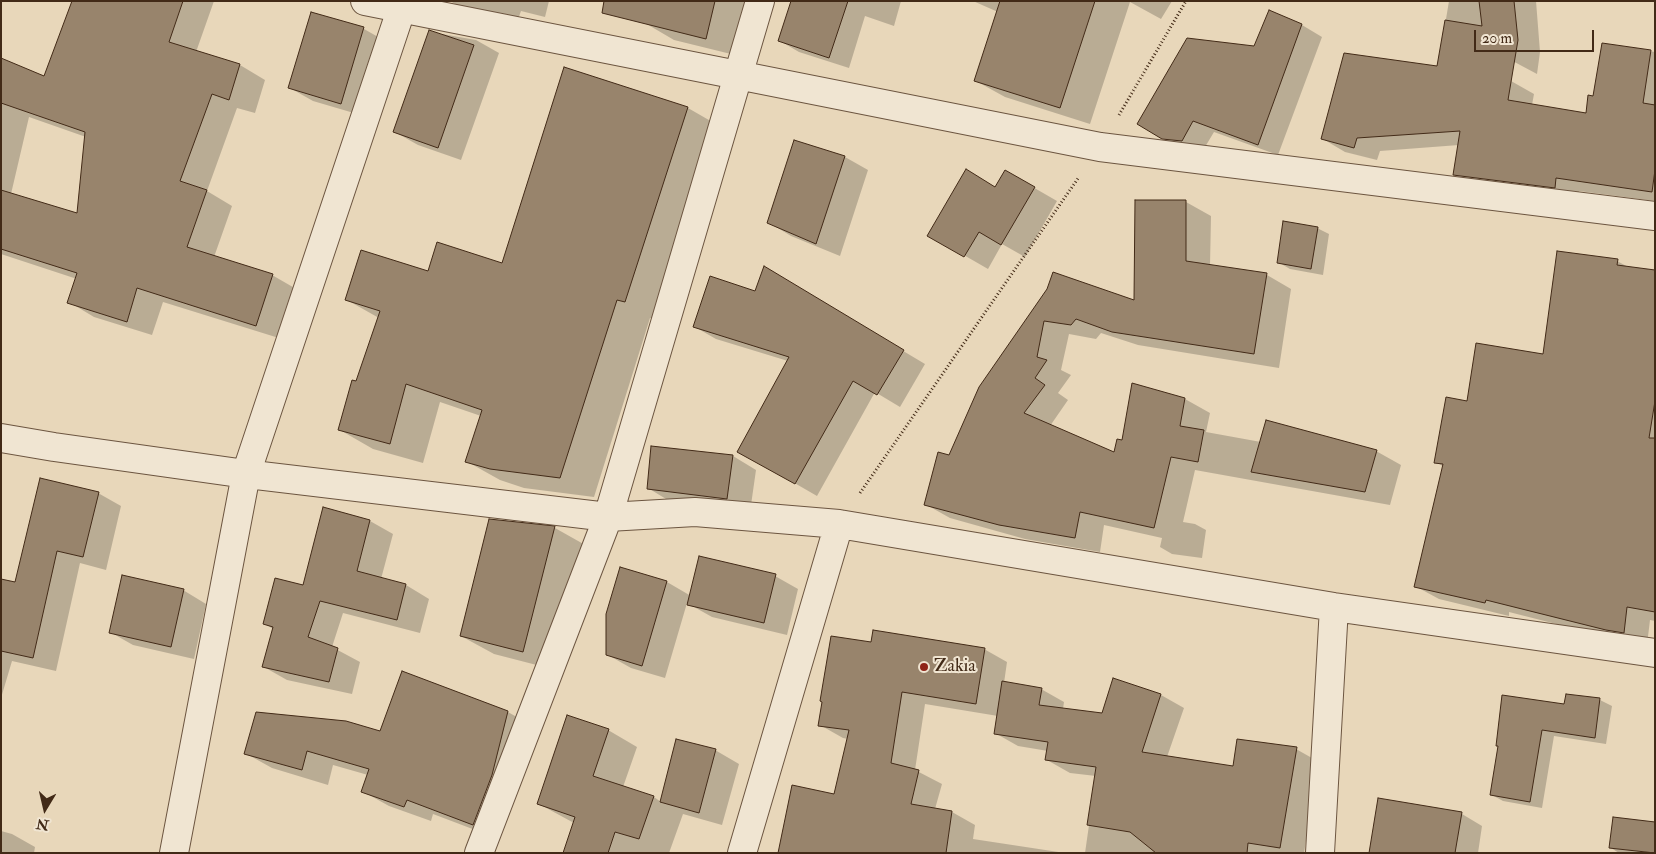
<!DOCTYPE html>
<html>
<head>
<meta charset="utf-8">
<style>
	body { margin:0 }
	#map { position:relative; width:1656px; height:854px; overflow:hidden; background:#e8d7ba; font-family:"IM FELL Double Pica",serif }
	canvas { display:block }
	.frame { position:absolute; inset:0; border:2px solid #422a17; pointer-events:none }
	.north { position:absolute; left:20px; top:784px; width:50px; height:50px; -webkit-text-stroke:4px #f0e5d2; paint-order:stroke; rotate:189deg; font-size:14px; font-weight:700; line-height:20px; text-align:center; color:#422a17 }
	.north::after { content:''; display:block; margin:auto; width:18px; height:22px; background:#422a17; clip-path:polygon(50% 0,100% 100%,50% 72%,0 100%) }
	.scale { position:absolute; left:1474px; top:30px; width:120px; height:22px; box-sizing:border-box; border:2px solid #422a17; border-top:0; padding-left:6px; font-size:15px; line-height:18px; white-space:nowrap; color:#422a17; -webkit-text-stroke:4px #f0e5d2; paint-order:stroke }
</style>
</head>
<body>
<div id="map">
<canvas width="1656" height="854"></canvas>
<div class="frame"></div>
<div class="north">N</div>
<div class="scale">20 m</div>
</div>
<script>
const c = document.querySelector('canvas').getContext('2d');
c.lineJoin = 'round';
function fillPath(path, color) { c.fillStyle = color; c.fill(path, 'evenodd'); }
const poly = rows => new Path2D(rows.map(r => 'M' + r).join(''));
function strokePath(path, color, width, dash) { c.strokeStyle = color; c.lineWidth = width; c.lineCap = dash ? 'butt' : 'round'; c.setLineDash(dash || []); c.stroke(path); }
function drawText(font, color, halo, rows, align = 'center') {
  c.font = font + ' "IM FELL Double Pica",serif'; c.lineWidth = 4; c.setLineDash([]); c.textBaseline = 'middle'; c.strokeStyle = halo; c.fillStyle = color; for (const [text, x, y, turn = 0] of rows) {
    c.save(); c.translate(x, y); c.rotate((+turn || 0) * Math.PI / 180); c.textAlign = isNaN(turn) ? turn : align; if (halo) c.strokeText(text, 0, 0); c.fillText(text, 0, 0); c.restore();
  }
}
fillPath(poly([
	[73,1,214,1,196,52,240,65,265,80,255,113,237,108,207,191,232,206,214,257,272,275,298,290,282,339,163,302,152,335,94,317,69,302,77,279,1,254,1,60,45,78],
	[29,117,86,137,79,215,11,194],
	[450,1,549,1,545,17,521,11,516,25,479,18],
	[601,1,748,1,735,55,674,40,645,23,648,13],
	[793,1,901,1,894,26,865,16,849,68,799,52,780,41],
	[973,1,1172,1,1161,19,1130,2,1090,124,1005,97,976,81,998,12],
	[1449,1,1536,1,1540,52,1537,74,1445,25],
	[1270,12,1302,25,1322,37,1278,155,1214,132,1202,152,1183,150,1139,124,1254,48],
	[312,13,364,29,387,42,364,116,313,101,290,88],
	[442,34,476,40,499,53,461,160,418,145,395,132],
	[1603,44,1655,52,1655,201,1579,191,1578,200,1478,188,1455,175,1459,145,1380,151,1377,160,1345,152,1323,139,1511,81,1534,94,1532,105,1587,115,1594,98],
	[688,108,721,127,659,321,650,318,594,497,524,488,500,480,466,461,481,416,440,402,423,463,373,449,340,430,379,318,347,300,429,272,502,265],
	[795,141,845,157,868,170,840,256,791,236,768,222],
	[1005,171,1057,201,1025,257,1002,244,988,269,929,235,995,188],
	[1136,202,1186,202,1211,216,1210,266,1267,275,1291,289,1279,368,1138,345,1101,333,1096,339,1069,334,1061,370,1071,375,1058,393,1068,400,1050,426,1114,454,1123,442,1185,399,1210,413,1206,432,1261,442,1376,451,1401,465,1390,505,1195,470,1183,522,1195,524,1206,530,1202,558,1172,554,1160,547,1162,538,1104,525,1100,552,1025,539,950,518,925,504,950,457,1048,290,1135,302],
	[1317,228,1329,234,1323,275,1290,269,1278,262],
	[1617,261,1630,268,1655,272,1655,621,1650,620,1647,645,1631,643,1509,612,1509,616,1439,599,1415,586,1444,467,1436,462,1468,403,1544,355],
	[786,281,925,364,900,407,875,392,817,496,739,451,788,361,716,339,695,327,756,293],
	[733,456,756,470,750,512,671,502,648,488],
	[98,493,121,506,106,570,80,563,56,671,12,661,1,698,1,594,16,583],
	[370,521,393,534,381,579,406,585,429,599,420,633,343,613,332,647,360,662,352,694,287,680,264,667,273,629,265,624],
	[555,528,587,546,556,670,494,654,461,636],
	[621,568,667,582,691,596,775,576,798,589,787,635,712,617,687,603,665,678,631,668,608,655],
	[183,590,206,604,194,659,133,645,110,632],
	[872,644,984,649,1007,662,1004,683,1041,689,1064,702,1063,709,1102,715,1114,680,1161,695,1184,708,1167,757,1234,767,1296,749,1319,762,1304,853,1085,853,1096,776,1070,773,1047,760,1048,751,1018,746,995,733,998,716,925,704,915,770,942,784,935,809,952,812,975,825,973,839,1065,853,829,853,835,795,848,739,843,738,820,725],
	[403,673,508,712,534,727,518,791,499,839,433,814,431,821,389,806,362,791,368,775,333,765,328,785,272,768,245,753,380,733],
	[1567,695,1600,700,1612,706,1606,744,1554,736,1542,808,1503,801,1492,795,1499,747,1497,745,1565,705],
	[608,730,637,747,623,787,654,797,661,802,715,750,739,764,722,825,683,814,669,853,564,853,574,823,539,804],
	[1462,814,1482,826,1478,853,1370,853],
	[1,831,12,834,35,847,34,853,1,853],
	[1611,848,1655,853,1619,853]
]), '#0003');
const building = poly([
	[72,1,183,1,169,42,240,64,229,100,212,94,180,181,207,190,187,247,273,274,256,326,137,288,127,322,67,303,77,273,1,249,1,190,77,213,85,132,1,103,1,58,44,76,72,1],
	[604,1,715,1,706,39,602,13,604,1],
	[791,1,848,1,829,58,778,41,791,1],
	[1000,1,1095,1,1060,108,974,81,1000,1],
	[1479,1,1514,1,1518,40,1508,100,1586,113,1588,95,1593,96,1602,43,1651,50,1643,103,1655,105,1655,170,1652,192,1556,178,1555,188,1453,175,1460,131,1357,138,1354,148,1321,139,1344,53,1437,66,1445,20,1482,26,1479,1],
	[1269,10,1302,24,1258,145,1193,121,1182,141,1162,139,1137,124,1187,38,1254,46,1269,10],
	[311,12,364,27,341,104,288,88,311,12],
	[429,30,474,45,438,148,393,132,429,30],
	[564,67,688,107,625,302,617,300,560,478,490,469,465,462,482,410,406,384,390,444,338,430,352,380,356,381,380,311,345,300,361,250,428,271,437,242,502,263,564,67],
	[794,140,845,156,816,244,767,223,794,140],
	[966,169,995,187,1005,170,1035,187,1001,245,979,232,964,257,927,236,966,169],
	[1135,200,1186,200,1186,261,1267,273,1254,354,1112,332,1076,319,1071,325,1044,321,1037,357,1047,360,1035,378,1045,385,1024,413,1114,452,1117,439,1122,440,1132,383,1185,398,1180,426,1204,430,1198,462,1171,457,1154,528,1080,512,1075,538,999,525,924,505,938,452,949,455,979,387,1047,289,1053,272,1134,300,1135,200],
	[1283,221,1318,227,1311,269,1277,263,1283,221],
	[1557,251,1618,259,1617,265,1655,270,1655,401,1649,438,1655,438,1655,612,1627,607,1624,633,1606,630,1486,600,1485,603,1414,587,1443,464,1434,463,1446,397,1467,401,1476,343,1543,354,1557,251],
	[764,266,904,350,877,395,853,381,795,484,737,452,789,357,693,327,710,276,755,291,764,266],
	[1266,420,1377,450,1365,492,1251,472,1266,420],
	[651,446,733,455,727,499,647,489,651,446],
	[40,478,99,492,83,557,57,551,33,658,1,651,1,579,15,582,40,478],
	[323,507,370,520,357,571,406,584,397,620,320,601,308,637,338,648,329,682,262,667,273,627,263,624,275,578,303,585,323,507],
	[489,519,555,526,523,652,460,636,489,519],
	[699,556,776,574,764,623,687,605,699,556],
	[620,567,667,581,642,666,606,655,606,614,620,567],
	[122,575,184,589,171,647,109,633,122,575],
	[873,630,985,648,976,704,902,692,891,763,919,770,911,804,952,811,946,853,778,853,792,785,834,794,849,730,818,726,822,702,820,701,831,636,871,642,873,630],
	[402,671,508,711,492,775,473,825,407,800,404,807,361,792,369,769,307,751,302,770,244,754,256,712,346,721,380,731,402,671],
	[1113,678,1161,694,1142,752,1233,766,1237,739,1297,747,1280,848,1248,843,1247,853,1156,853,1130,832,1087,825,1096,767,1045,760,1048,742,994,734,1002,681,1042,688,1039,705,1102,713,1113,678],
	[1566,694,1600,698,1595,738,1542,730,1530,802,1490,795,1498,746,1496,746,1502,695,1564,704,1566,694],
	[567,715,609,729,593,776,654,796,639,839,615,832,608,853,563,853,575,817,537,804,567,715],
	[676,739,716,749,699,813,660,802,676,739],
	[1378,798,1462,812,1455,853,1369,853,1378,798],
	[1613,817,1655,822,1655,853,1609,848,1613,817]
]);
fillPath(building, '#98846c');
strokePath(building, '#422a17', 1);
const minor = poly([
	[365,1,1100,147,1655,216],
	[1,438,54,447,246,474,608,517,695,512,839,524,1334,607,1655,653],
	[174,853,246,474,404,1],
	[479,853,608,517,760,1],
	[742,853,839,524],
	[1320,853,1334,607]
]);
strokePath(minor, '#6c5540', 30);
strokePath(poly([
	[1119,115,1186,1],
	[860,493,1079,177]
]), '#422a17', 3, [1, 2.5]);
strokePath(minor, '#f0e5d2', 28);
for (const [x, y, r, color] of [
	[924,667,5,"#8f2418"]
]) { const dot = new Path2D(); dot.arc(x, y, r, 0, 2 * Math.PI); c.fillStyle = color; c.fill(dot); strokePath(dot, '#f0e5d2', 2); }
drawText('18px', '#422a17', '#f0e5d2', [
	["Zakia",934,667]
], 'left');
</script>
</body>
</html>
